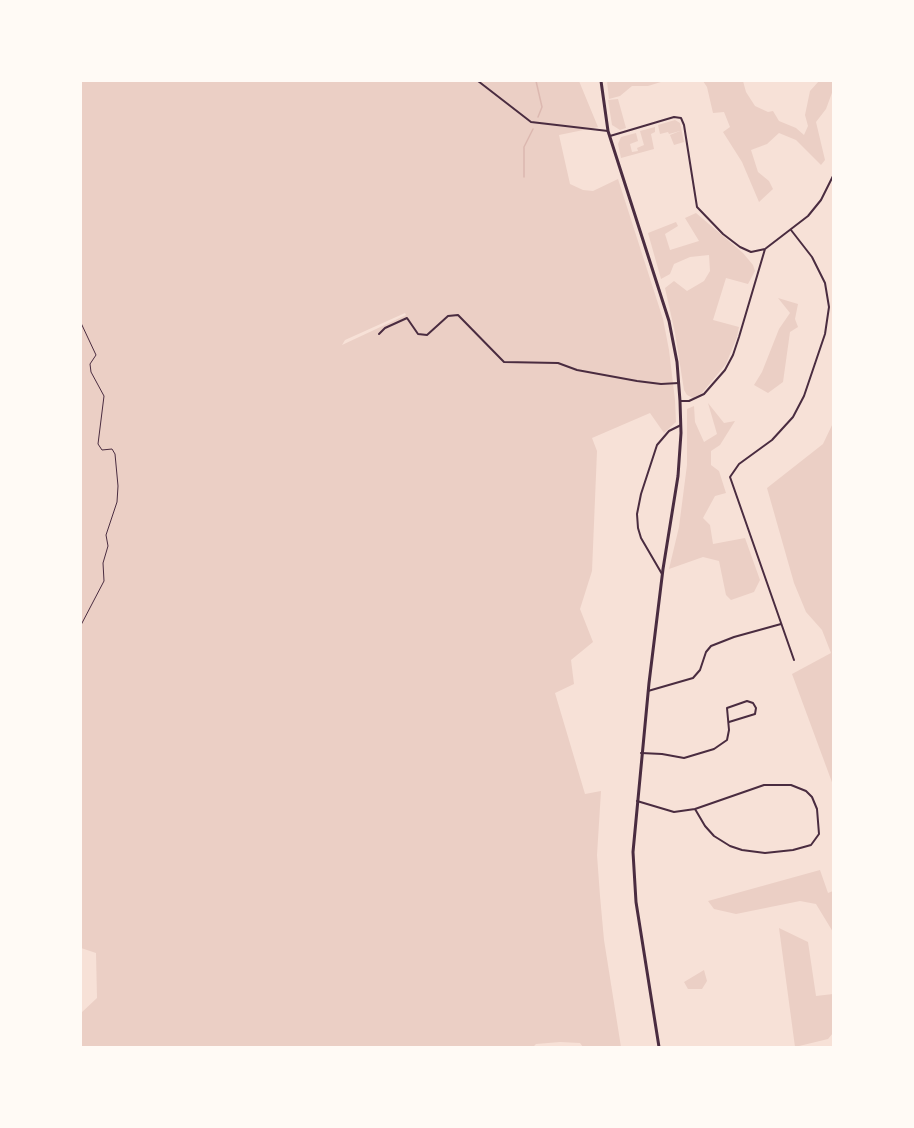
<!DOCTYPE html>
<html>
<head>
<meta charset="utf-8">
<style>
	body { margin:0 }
	#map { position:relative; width:914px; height:1128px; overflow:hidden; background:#f7e1d7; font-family:Merriweather,serif }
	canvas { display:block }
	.frame { position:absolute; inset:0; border:82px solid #fffaf5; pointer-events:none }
</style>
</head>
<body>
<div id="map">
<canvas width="914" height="1128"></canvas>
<div class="frame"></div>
</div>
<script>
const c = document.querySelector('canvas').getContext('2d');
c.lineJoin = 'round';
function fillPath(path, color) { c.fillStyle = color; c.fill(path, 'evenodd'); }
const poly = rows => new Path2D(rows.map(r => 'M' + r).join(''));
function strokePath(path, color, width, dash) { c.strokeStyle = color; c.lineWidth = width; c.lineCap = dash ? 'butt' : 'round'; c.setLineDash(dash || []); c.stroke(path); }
fillPath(poly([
	[81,81,579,81,598,127,559,135,570,184,583,190,593,191,618,179,663,319,669,350,675,400,676,422,664,433,650,413,592,438,597,451,592,571,580,609,593,642,571,660,574,684,555,693,585,794,601,791,597,855,600,896,604,940,621,1047,583,1047,580,1043,560,1042,536,1044,533,1047,81,1047,81,1013,97,998,96,953,81,948],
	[405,313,406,315,342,345,345,340],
	[607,81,664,81,648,86,632,86,620,96,609,99],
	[703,81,743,81,746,92,755,106,768,112,773,111,779,121,796,128,804,135,808,126,805,115,810,91,819,81,833,81,833,90,826,109,816,122,825,160,821,165,796,140,779,133,767,144,751,150,758,172,769,181,773,189,759,202,742,162,723,132,730,127,724,112,713,113,707,87],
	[618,99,626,128,620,130,612,125,608,100],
	[675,120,680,123,684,142,674,145,670,135,680,131,669,134,668,132,660,134,658,125],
	[655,127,655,132,651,134,654,149,621,158,618,144,621,137,636,133,638,141,630,144,632,152,638,151,637,148,644,145,640,131],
	[696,213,743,253,753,265,755,271,748,284,726,278,713,320,739,327,737,337,726,364,702,393,693,398,687,395,684,390,675,333,665,288,674,281,687,291,704,281,710,271,709,255,690,257,674,264,670,274,661,279,648,233,676,222,678,226,665,234,670,250,699,241,685,218],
	[778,298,798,304,795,319,798,327,790,332,783,382,768,393,754,385,762,372,779,329,790,313],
	[833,402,833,785,792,674,831,653,822,630,806,612,794,583,767,488,823,444,833,423],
	[708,403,724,423,735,421,720,445,711,451,711,465,719,471,726,493,715,496,703,518,710,525,713,544,745,538,760,580,754,592,731,600,726,595,719,561,703,557,669,569,679,527,687,465,687,409,694,406,695,422,704,442,717,434],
	[820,870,828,893,833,891,833,932,816,904,800,901,736,914,714,909,708,901],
	[779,928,808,942,816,996,833,994,833,1033,828,1039,795,1047],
	[704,970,707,981,702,989,688,989,684,982]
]), '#ebcfc5');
strokePath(poly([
	[536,81,542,107,538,117],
	[524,177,524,147,533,129]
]), '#dcb8b0', 1.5);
strokePath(poly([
	[81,323,96,355,90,364,91,372,104,396,98,444,102,450,112,449,115,454,118,486,117,502,106,535,108,546,103,563,104,581,81,625]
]), '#4a2c40', 1);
strokePath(poly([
	[478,81,531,122,608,131],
	[610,136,674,117,681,118,684,125,697,207,723,234,740,247,751,252,765,249],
	[791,230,812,257,825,283,829,307,825,334,804,396,793,417,772,440,739,464,730,477,794,660],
	[379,334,385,328,407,318,418,334,427,335,448,316,458,315,504,362,558,363,577,370,637,381,661,384,679,383],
	[680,401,689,401,704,394,725,370,733,355,739,337,765,249,808,216,821,200,833,176],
	[662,574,641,538,638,528,637,514,641,494,657,445,669,431,681,425],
	[648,691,693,678,700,670,706,652,711,646,734,637,781,624],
	[641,753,662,754,684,758,714,749,727,740,729,730,727,708,747,701,753,703,756,708,755,714,729,722],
	[637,801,674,812,695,809,705,826,714,836,730,846,742,850,765,853,793,850,811,845,819,834,817,809,812,797,806,791,791,785,764,785,695,809]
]), '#4a2c40', 2);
strokePath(poly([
	[601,81,608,131,669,321,677,362,680,401,681,433,678,476,663,569,649,683,633,852,636,902,659,1047]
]), '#4a2c40', 3);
</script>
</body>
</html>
